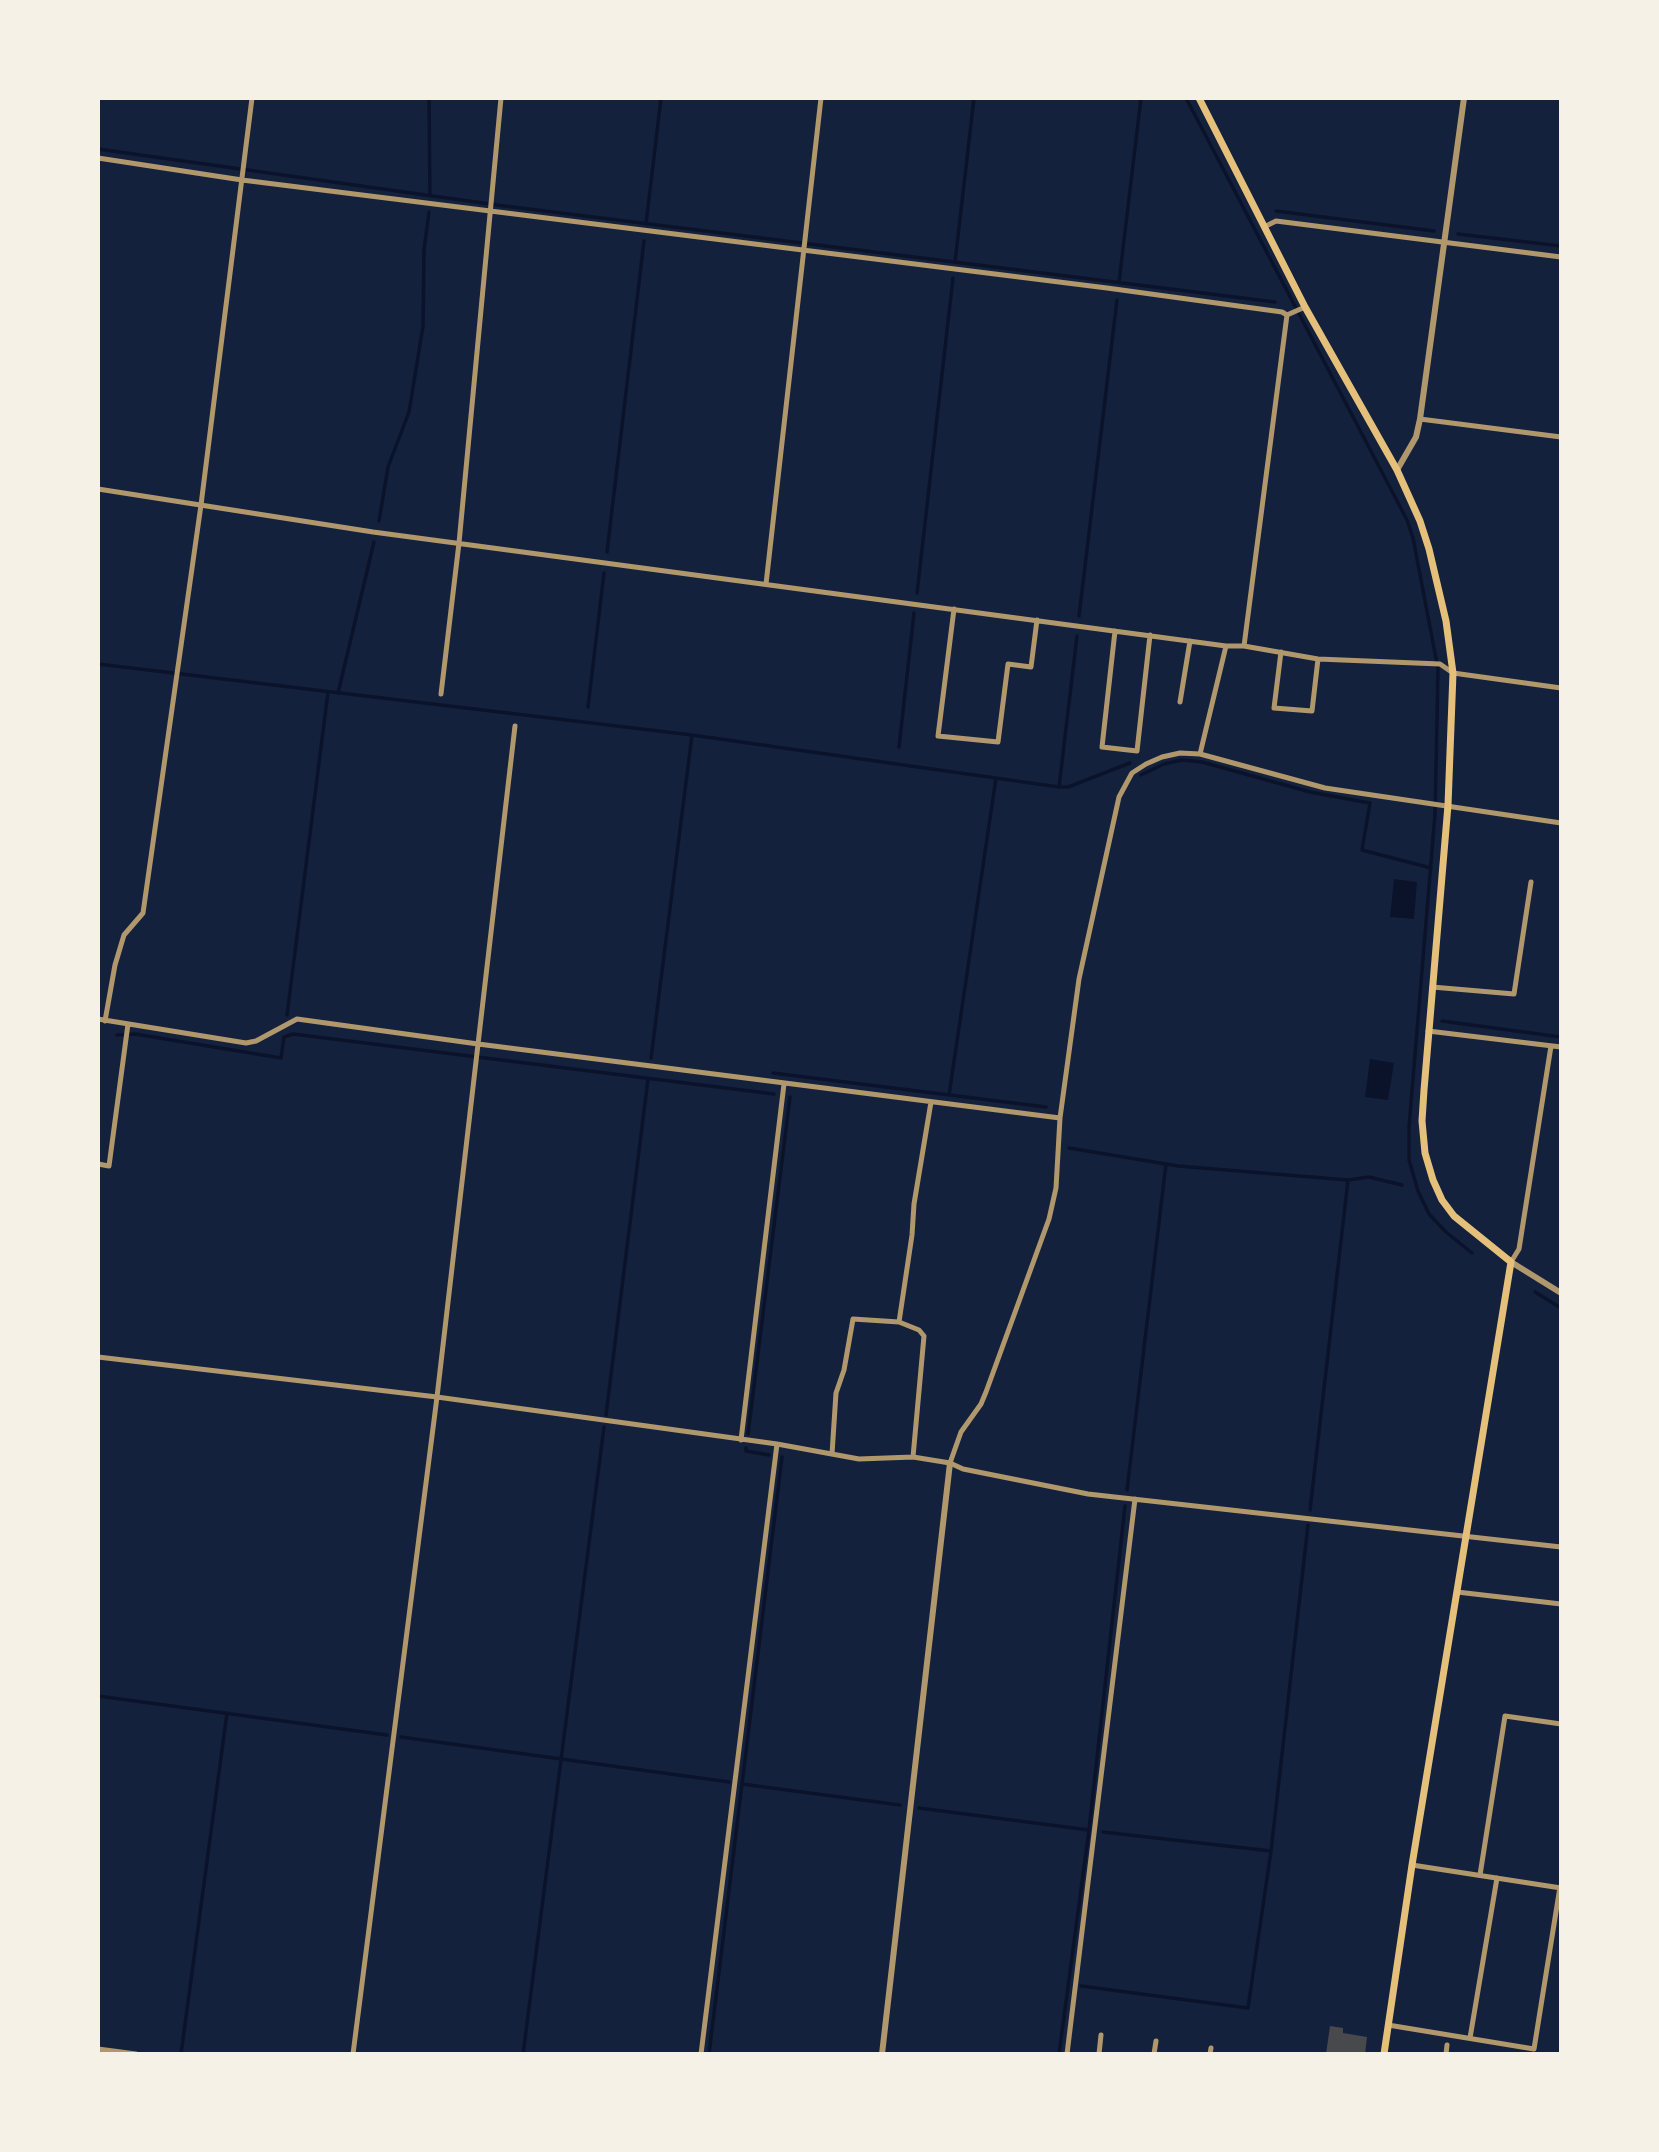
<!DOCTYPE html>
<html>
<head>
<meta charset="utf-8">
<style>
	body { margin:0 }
	#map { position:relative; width:1659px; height:2152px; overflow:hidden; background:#14213d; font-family:Merriweather,serif }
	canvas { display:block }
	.frame { position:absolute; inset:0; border:100px solid #f6f1e7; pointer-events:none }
</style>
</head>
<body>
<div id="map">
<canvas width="1659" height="2152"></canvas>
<div class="frame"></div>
</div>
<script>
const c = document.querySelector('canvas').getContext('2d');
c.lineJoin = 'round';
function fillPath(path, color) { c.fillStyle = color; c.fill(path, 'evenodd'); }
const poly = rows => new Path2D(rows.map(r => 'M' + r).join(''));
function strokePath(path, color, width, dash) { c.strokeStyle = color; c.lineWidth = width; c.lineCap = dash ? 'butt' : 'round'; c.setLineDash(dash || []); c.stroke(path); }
fillPath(poly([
	[1394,879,1417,882,1414,919,1390,917],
	[1370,1059,1394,1063,1388,1100,1365,1097]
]), '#0b132b');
strokePath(poly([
	[429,98,430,196],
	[1186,98,1407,520,1413,538,1438,669,1435,814,1409,1127,1409,1160,1418,1191,1429,1214,1446,1232,1472,1253],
	[98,149,497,205,1275,302],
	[1276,211,1434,231],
	[646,224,661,98],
	[1458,234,1561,246],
	[955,262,974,98],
	[1119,282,1141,98],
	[379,521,388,467,409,412,423,326,424,250,429,212],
	[607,552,644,241],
	[917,593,953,278],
	[1079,616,1117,300],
	[98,664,692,735,1059,787,1068,787,1130,763],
	[338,693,374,542],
	[588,707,604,573],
	[899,747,914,613],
	[1141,775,1164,764,1182,760,1202,762,1310,792,1370,803,1362,850,1431,868],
	[1059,787,1077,636],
	[287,1015,328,692],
	[1442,1021,1561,1037],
	[117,1035,135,1034,281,1058,284,1037,293,1034,774,1094],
	[651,1058,692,735],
	[773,1073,1046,1107],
	[949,1095,996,778],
	[1069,1148,1178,1166,1348,1180,1369,1177,1402,1185],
	[1535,1292,1561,1308],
	[606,1415,648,1079],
	[748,1434,790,1097],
	[746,1448,746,1451,769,1455],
	[1127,1490,1166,1164],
	[1310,1510,1348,1180],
	[98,1696,387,1735],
	[401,1737,729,1782],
	[742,1784,900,1805],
	[919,1808,1089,1830],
	[1103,1832,1271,1851],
	[1081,1986,1248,2008,1271,1851,1308,1525],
	[181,2054,227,1713],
	[523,2054,604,1427],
	[709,2054,782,1457],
	[1059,2054,1089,1830,1125,1506]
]), '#0b132b', 3.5);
fillPath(poly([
	[1330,2026,1343,2028,1343,2033,1367,2037,1365,2054,1326,2054]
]), '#48494c');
strokePath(poly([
	[98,158,242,180,1107,288,1282,312,1287,315,1305,307],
	[1264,227,1276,221,1561,257],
	[1420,419,1561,437],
	[98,489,373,532,1226,646,1244,646,1318,659,1440,664,1453,673,1561,688],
	[766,584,821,98],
	[954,609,938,736,998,742,1008,664,1031,667,1037,620],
	[1115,631,1102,747,1137,751,1150,635],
	[1244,646,1287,315],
	[1281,652,1274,708,1312,711,1318,659],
	[441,694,459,543,501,98],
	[1180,702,1190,641],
	[1200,754,1226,646],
	[1432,987,1514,994,1531,882],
	[98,1019,246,1043,256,1041,297,1019,478,1044,1060,1118],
	[105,1021,115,965,124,935,143,913,201,505,252,98],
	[1428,1031,1561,1047],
	[98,1164,109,1166,128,1024],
	[1511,1262,1519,1249,1551,1046],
	[899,1322,919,1330,924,1336,913,1457],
	[98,1357,437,1397,777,1444,859,1459,913,1457,950,1463,963,1469,1088,1494,1561,1547],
	[741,1440,784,1084],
	[832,1454,836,1393,844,1370,853,1319,899,1322,912,1235,914,1204,931,1102],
	[950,1463,961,1432,981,1404,986,1392,1049,1219,1056,1188,1060,1118,1079,979,1119,797,1132,773,1146,764,1162,757,1180,753,1200,754,1325,788,1561,823],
	[1457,1592,1561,1604],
	[1412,1865,1561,1888],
	[1480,1875,1505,1716,1561,1724],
	[1388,2025,1534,2049,1560,1887],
	[1470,2038,1497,1878],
	[98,2049,136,2054],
	[353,2054,437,1397,515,726],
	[701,2054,777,1444],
	[1067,2054,1135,1499],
	[1099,2054,1101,2035],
	[1154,2054,1156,2041],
	[1210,2054,1211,2048],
	[1446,2054,1447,2045]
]), '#b1986c', 5);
strokePath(poly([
	[1397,470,1416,437,1420,419,1464,98],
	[1511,1262,1561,1293],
	[882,2054,950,1463]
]), '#b1986c', 6);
strokePath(poly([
	[1199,98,1305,307,1397,470,1420,521,1429,549,1446,621,1453,673,1448,805,1424,1090,1422,1121,1425,1153,1433,1180,1442,1200,1454,1216,1511,1262,1412,1865,1384,2054]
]), '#e5c07b', 7);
</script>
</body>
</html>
